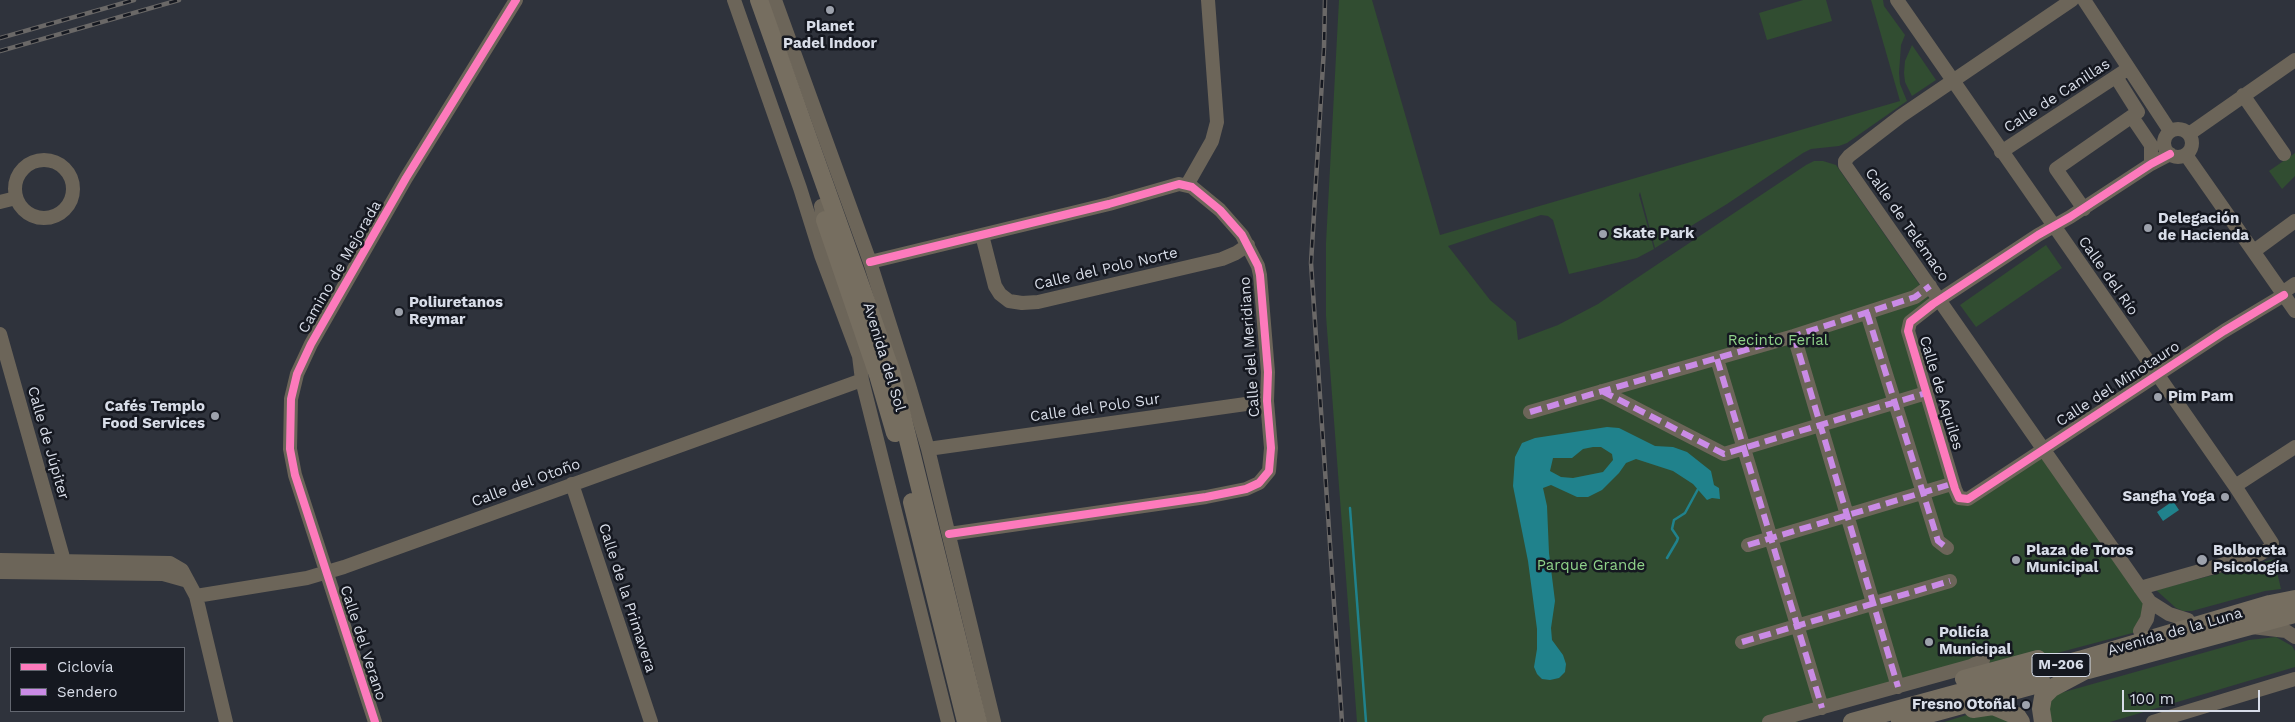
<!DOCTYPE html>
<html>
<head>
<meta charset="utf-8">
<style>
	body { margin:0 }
	#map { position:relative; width:2295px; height:722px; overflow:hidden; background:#2f333c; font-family:"Work Sans",sans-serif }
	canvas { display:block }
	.legend { position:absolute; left:10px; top:647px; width:175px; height:65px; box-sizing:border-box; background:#151820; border:1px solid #636770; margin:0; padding:6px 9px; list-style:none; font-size:15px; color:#d8dde8 }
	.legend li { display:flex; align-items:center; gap:10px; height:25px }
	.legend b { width:25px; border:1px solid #636770 }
	.scale { position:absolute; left:2122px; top:690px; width:138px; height:22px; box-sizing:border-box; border:2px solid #d8dde8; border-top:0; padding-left:6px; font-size:15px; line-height:18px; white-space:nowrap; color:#d8dde8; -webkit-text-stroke:4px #151820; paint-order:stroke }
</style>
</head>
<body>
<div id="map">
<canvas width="2295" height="722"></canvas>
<ul class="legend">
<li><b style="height:6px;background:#fd7abc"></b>Ciclovía</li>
<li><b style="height:6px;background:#ca8be6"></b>Sendero</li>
</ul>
<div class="scale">100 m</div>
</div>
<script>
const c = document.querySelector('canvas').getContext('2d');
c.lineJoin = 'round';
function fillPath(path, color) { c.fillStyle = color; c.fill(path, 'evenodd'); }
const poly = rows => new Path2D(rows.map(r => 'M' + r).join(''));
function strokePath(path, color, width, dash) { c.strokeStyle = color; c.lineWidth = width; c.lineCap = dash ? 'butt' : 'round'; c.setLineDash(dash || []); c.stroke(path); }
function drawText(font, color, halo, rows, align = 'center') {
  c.font = font + ' "Work Sans",sans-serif'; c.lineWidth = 5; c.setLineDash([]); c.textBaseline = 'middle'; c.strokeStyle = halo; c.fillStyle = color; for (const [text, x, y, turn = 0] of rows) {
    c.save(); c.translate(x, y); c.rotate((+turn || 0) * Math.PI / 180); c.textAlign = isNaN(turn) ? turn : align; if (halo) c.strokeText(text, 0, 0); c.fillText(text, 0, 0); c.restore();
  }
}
fillPath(poly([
	[1339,0,1372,0,1440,235,1900,101,1871,0,1883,0,1884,6,1905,35,1901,45,1899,73,1900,84,1907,101,1847,143,1839,146,1811,149,1803,153,1727,204,1655,248,1640,192,1639,195,1654,249,1637,258,1569,274,1553,220,1548,216,1541,215,1448,246,1490,300,1516,322,1518,340,1558,325,1598,304,1806,165,1814,161,1823,161,1836,165,1933,304,1910,322,1959,498,2044,449,2149,600,2140,631,1993,670,1989,662,1987,663,1795,715,1798,722,1357,722,1326,316,1326,243],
	[1803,0,1826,0,1832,21,1767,40,1759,13],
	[1912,45,1936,80,1912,96,1905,82,1904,73,1905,61],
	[2295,153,2295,176,2282,189,2269,171],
	[2046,245,2062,268,1976,327,1960,305],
	[2274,559,2281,589,2265,591,2192,611,2183,611,2176,608,2156,590],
	[2276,637,2292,646,2295,651,2295,667,2110,722,2052,722,2049,709,2051,698,2057,694,2249,640],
	[1987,712,2012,722,1944,722,1970,714]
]), '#314d31');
fillPath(poly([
	[1607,427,1619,428,1655,446,1673,447,1687,452,1711,471,1714,485,1719,488,1720,499,1712,498,1707,500,1693,484,1673,471,1636,459,1626,463,1619,473,1602,490,1588,497,1577,497,1551,485,1543,488,1547,506,1549,553,1555,601,1551,628,1552,640,1563,655,1566,664,1565,672,1559,678,1550,680,1542,679,1537,674,1534,667,1537,649,1537,629,1528,561,1513,486,1515,457,1522,443,1535,438],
	[1593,447,1601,447,1612,454,1613,460,1603,472,1573,478,1561,477,1550,471,1553,458,1572,458,1583,449],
	[2173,501,2179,510,2163,521,2157,512]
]), '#20828c');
strokePath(poly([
	[1350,508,1366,722],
	[1667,558,1677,541,1678,538,1672,529,1674,520,1685,513,1698,489]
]), '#20828c', 2.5);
strokePath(poly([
	[734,0,800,188,821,255,859,356,862,380,948,722],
	[775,0,870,262,909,385,928,449,994,722],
	[1897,0,2235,486,2272,543,2272,547,2260,554,2140,588],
	[2072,0,1901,116,1849,156,1845,161,1845,165,2150,602,2169,614,2188,620],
	[2084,0,2170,131],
	[2243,95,2284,154],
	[2132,117,2151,145,2151,164],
	'2164 143a14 14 0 1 1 28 0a14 14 0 1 1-28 0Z',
	[2189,134,2295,60],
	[2001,152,2123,72],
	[2170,154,2151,164,2070,217,2038,235,1933,304,1910,322,1908,331,1955,489,1959,498,1968,499,2224,331,2284,295],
	[2186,155,2295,311],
	'15 189a29 29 0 1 1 58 0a29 29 0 1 1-58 0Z',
	[1187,185,1212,141,1217,122,1208,0],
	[0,202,16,198],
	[821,206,825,231],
	[2084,209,2056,169,2138,112,2116,77],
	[982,235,995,286,1000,294,1009,301,1022,303,1038,302,1222,259,1236,253,1248,245],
	[2254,251,2295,221],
	[870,262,1109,204,1179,184,1192,187,1220,210,1242,235,1258,266,1260,275,1268,372,1267,401,1271,448,1269,471,1259,483,1246,489,1206,497,949,534],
	[2282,293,2295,284],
	[1867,313,1938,541,1947,548],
	[0,334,64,561],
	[1794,336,1898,687],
	[1717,359,1822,708],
	[1602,391,1724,454,1926,393],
	[1530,412,1794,336,1915,297,1930,286],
	[928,449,1267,401],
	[572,484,651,722],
	[2235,486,2295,447],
	[1748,545,1948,485],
	[0,560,170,563,182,570,196,596,226,722],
	[0,572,163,574,188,581],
	[196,596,307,578,344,567,862,380],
	[2252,627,2286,631,2295,637],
	[2140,631,2147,619,2150,602],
	[1742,642,1950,581],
	[375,722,295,475,290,449,291,399,297,374,311,344,406,178,516,0],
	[1769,722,1971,666,1983,660],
	[2153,722,2295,679]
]), '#6c6559', 14);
strokePath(poly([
	[759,0,891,371,978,722],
	[825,220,878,375,895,433],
	[912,502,966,722],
	[2088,670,2295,614],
	[1964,679,2038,659],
	[1973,709,1993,706,2017,716,2021,722],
	[1852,722,2083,659,2270,604,2295,599],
	[1900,722,2042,683],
	[2043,722,2041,709,2043,697,2052,688,2086,670]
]), '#766e60', 18);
const rail = poly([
	[1325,0,1324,48,1311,263,1342,722],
	[0,38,134,0],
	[0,51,179,0]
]);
strokePath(rail, '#6a6867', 4.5);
strokePath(rail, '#151820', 2.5, [8]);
strokePath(poly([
	[1867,313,1938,541,1947,548],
	[1794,336,1898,687],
	[1717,359,1822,708],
	[1602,391,1724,454,1926,393],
	[1530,412,1794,336,1915,297,1930,286],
	[1748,545,1948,485],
	[1742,642,1950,581]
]), '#ca8be6', 6, [12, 6]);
strokePath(poly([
	[2170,154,2151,164,2070,217,2038,235,1933,304,1910,322,1908,331,1955,489,1959,498,1968,499,2224,331,2284,295],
	[870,262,1109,204,1179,184,1192,187,1220,210,1242,235,1258,266,1260,275,1268,372,1267,401,1271,448,1269,471,1259,483,1246,489,1206,497,949,534],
	[375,722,295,475,290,449,291,399,297,374,311,344,406,178,516,0]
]), '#fd7abc', 8);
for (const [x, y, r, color] of [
	[830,10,5,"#9da2ac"],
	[2148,228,5,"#9da2ac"],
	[1603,234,5,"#9da2ac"],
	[399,312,5,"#9da2ac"],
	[2158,397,5,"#9da2ac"],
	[215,416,5,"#9da2ac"],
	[2225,497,5,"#9da2ac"],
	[2016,560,5,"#9da2ac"],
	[2202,560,6,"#9da2ac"],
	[1929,642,5,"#9da2ac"],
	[2026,705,5,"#9da2ac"]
]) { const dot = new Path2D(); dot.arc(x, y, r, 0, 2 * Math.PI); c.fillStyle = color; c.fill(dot); strokePath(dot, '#151820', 2); }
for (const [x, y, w] of [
	[2061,665,58]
]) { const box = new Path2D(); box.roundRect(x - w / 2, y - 11.5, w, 23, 4); c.fillStyle = '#151820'; c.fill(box); strokePath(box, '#d8dde8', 1); }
drawText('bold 14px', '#d8dde8', null, [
	["M-206",2061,665]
]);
drawText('bold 15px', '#d8dde8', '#151820', [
	["Planet",830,27,"center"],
	["Padel Indoor",830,44,"center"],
	["Delegación",2158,219],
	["de Hacienda",2158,236],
	["Skate Park",1613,234],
	["Poliuretanos",409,303],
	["Reymar",409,320],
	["Pim Pam",2168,397],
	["Cafés Templo",205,407,"right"],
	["Food Services",205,424,"right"],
	["Sangha Yoga",2215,497,"right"],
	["Plaza de Toros",2026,551],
	["Municipal",2026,568],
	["Bolboreta",2213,551],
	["Psicología",2213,568],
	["Policía",1939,633],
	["Municipal",1939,650],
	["Fresno Otoñal",2016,705,"right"]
], 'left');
drawText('15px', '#d8dde8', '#151820', [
	["Calle de Canillas",2057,96,-33],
	["Calle de Telémaco",1907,225,55],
	["Camino de Mejorada",340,267,-60],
	["Calle del Polo Norte",1106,269,-13],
	["Calle del Río",2108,276,55],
	["Calle del Meridiano",1250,347,-94],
	["Avenida del Sol",884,357,73],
	["Calle del Minotauro",2118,384,-33],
	["Calle de Aquiles",1941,393,73],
	["Calle del Polo Sur",1095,408,-8],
	["Calle de Júpiter",48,443,74],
	["Calle del Otoño",526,483,-20],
	["Calle de la Primavera",627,598,72],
	["Avenida de la Luna",2175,632,-16],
	["Calle del Verano",363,643,72]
]);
drawText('15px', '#8fd289', '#151820', [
	["Recinto Ferial",1778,341],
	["Parque Grande",1591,566]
]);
</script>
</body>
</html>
